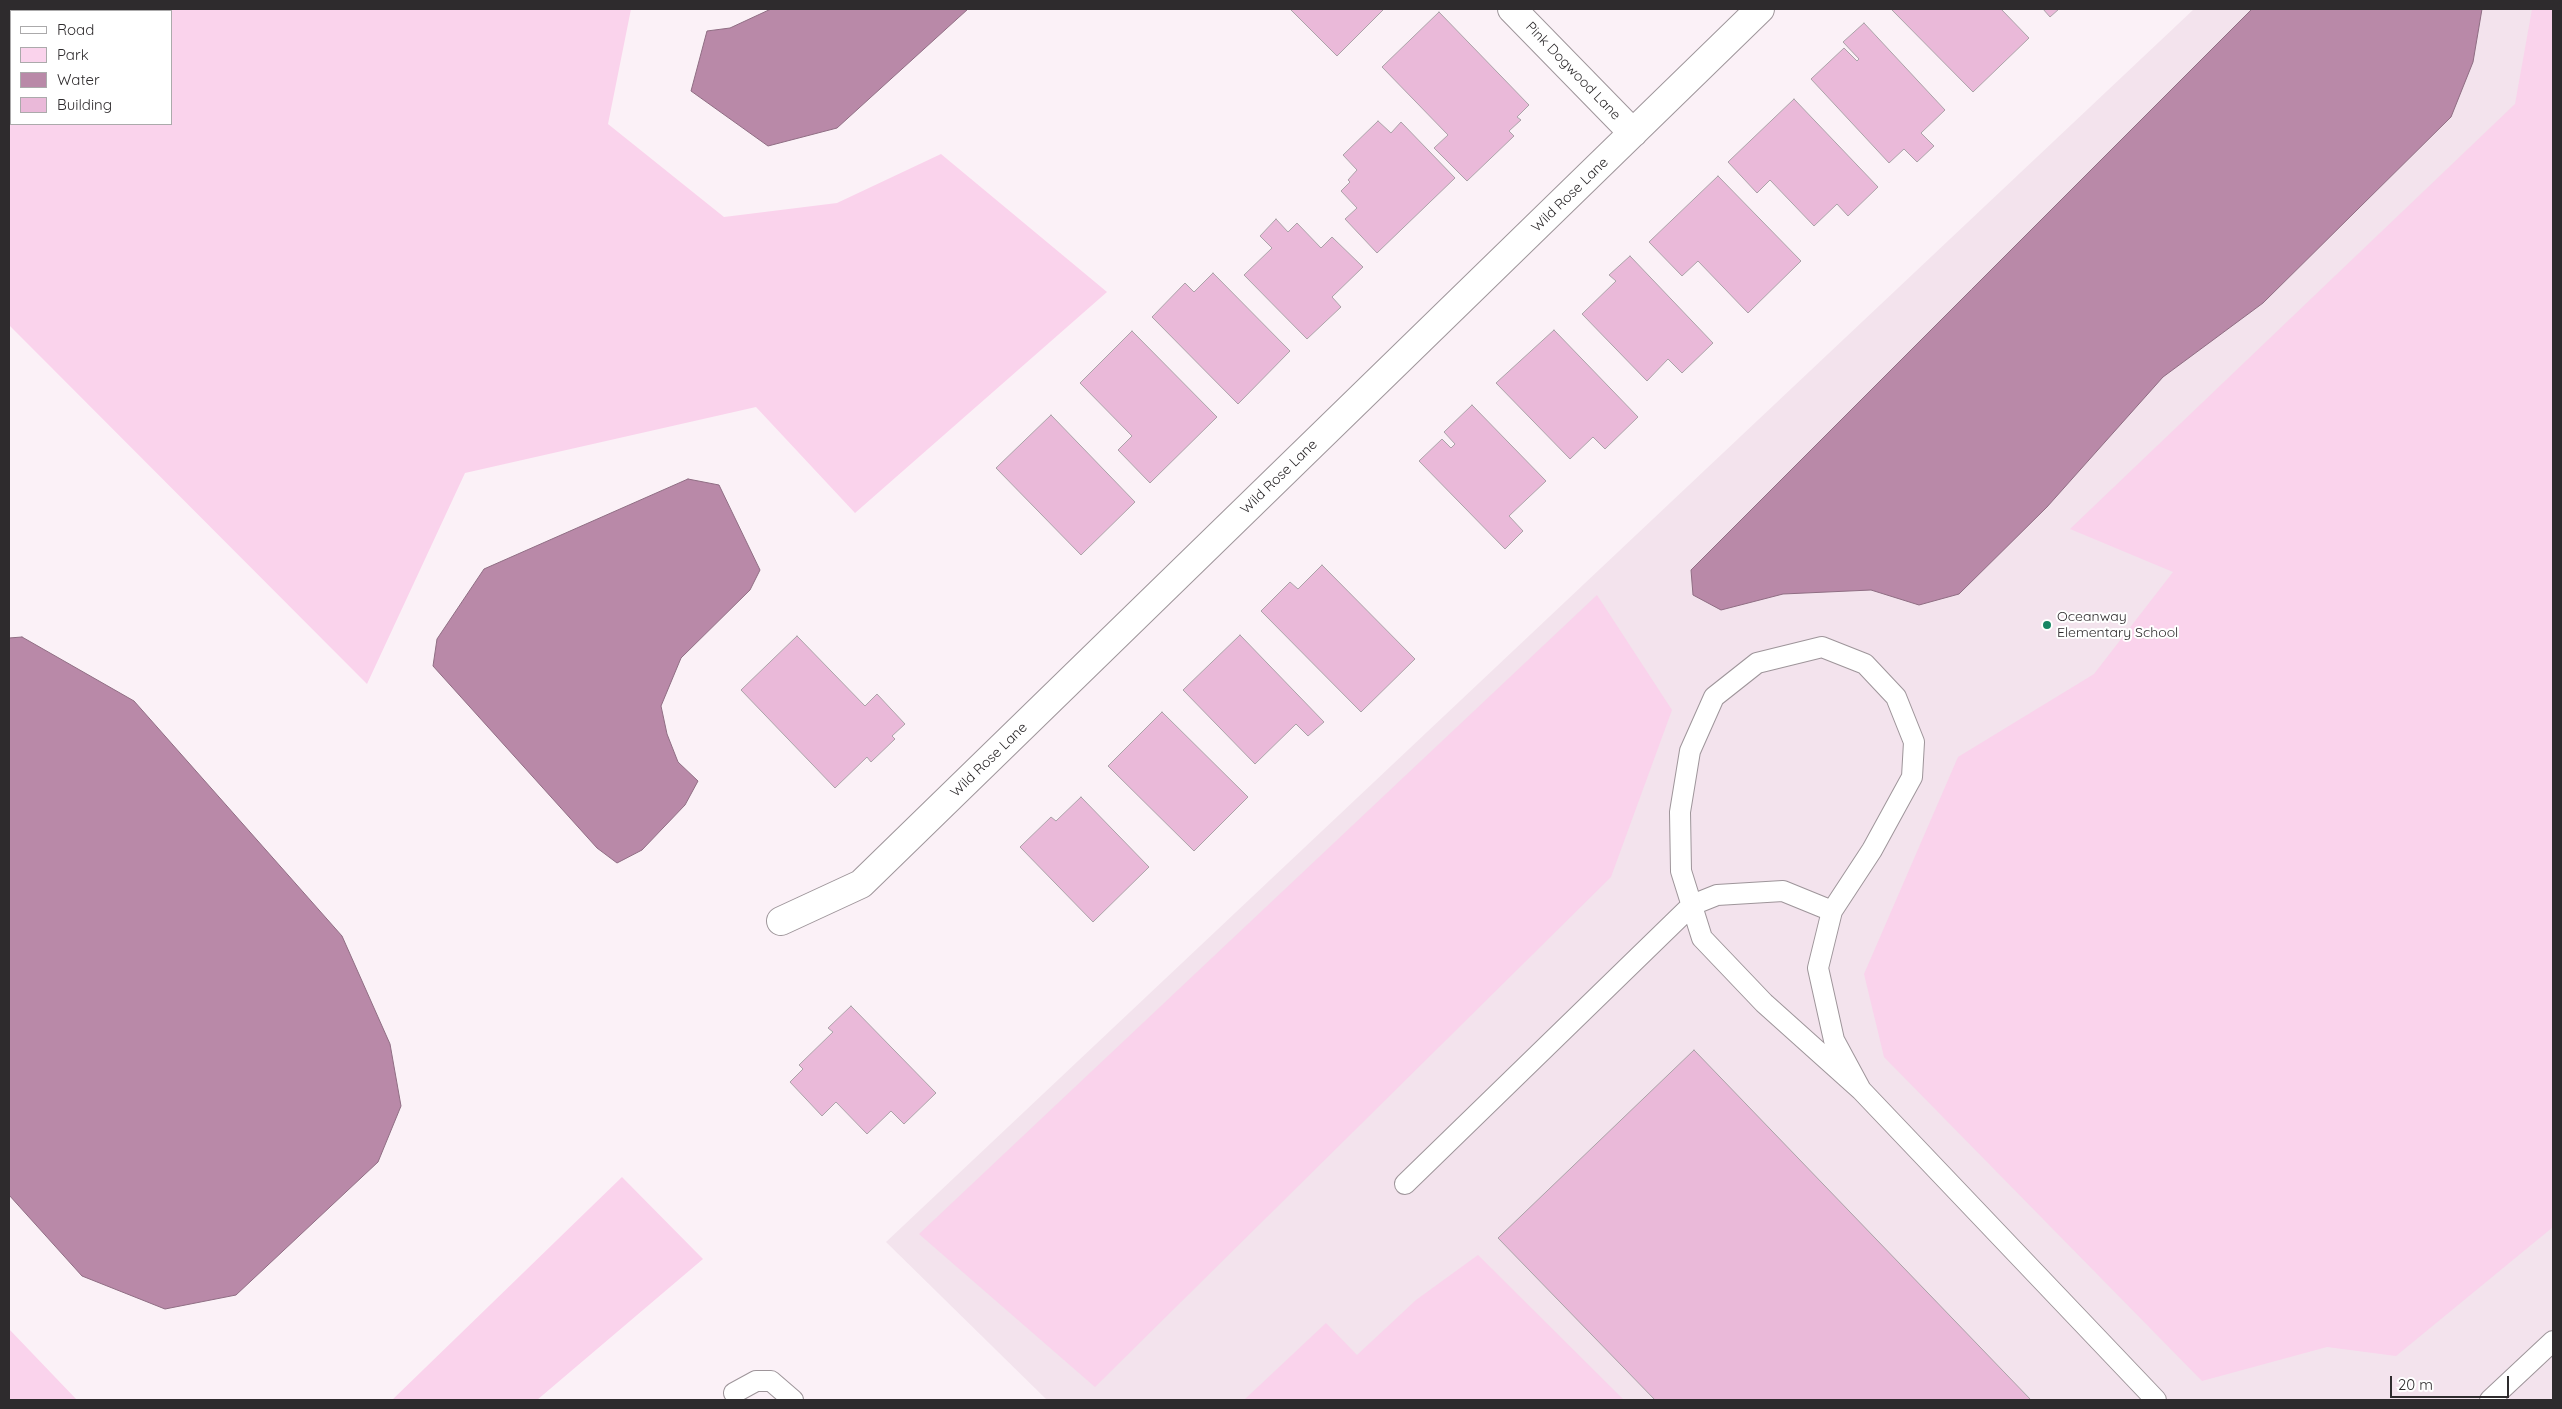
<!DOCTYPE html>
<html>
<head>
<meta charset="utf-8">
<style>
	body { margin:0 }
	#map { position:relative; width:2562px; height:1409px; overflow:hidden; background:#fbf1f7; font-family:Quicksand,sans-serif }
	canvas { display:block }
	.frame { position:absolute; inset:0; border:10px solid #2e2b2d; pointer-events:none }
	.legend { position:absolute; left:10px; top:10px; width:162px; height:115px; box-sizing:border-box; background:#fff; border:1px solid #abaaab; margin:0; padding:6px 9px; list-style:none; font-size:15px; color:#2e2b2d }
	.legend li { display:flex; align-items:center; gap:10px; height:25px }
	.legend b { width:25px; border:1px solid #abaaab }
	.scale { position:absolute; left:2390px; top:1376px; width:119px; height:22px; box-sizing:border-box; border:2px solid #2e2b2d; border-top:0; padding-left:6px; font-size:15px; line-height:18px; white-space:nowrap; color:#2e2b2d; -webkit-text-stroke:4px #fff; paint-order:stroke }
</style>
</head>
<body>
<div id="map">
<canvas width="2562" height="1409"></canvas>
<div class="frame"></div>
<ul class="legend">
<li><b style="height:6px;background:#fff"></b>Road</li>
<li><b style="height:14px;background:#fad3ec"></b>Park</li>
<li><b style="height:14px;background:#b989a8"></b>Water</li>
<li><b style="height:14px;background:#eab9d9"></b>Building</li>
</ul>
<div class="scale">20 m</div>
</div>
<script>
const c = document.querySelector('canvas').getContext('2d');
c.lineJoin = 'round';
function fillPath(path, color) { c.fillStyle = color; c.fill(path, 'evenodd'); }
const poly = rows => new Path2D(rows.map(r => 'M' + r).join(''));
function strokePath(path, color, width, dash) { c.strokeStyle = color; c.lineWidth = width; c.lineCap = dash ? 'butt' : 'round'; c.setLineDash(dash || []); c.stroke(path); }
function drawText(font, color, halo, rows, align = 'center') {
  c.font = font + ' Quicksand,sans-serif'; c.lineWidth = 4; c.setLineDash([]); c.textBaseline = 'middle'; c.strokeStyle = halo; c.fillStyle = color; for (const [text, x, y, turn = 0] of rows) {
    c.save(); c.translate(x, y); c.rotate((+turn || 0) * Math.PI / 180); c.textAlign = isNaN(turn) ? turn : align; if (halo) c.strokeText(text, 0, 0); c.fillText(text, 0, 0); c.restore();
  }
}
fillPath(poly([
	[2194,9,2553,9,2553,1400,1047,1400,886,1242]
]), '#f3e3ed');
fillPath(poly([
	[9,9,631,9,608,124,724,217,837,203,941,154,1107,292,855,513,756,407,465,473,367,684,9,325],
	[11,11,171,11,171,124,11,124],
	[2532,9,2553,9,2553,1227,2396,1356,2327,1347,2202,1381,1884,1057,1864,974,1958,757,2094,674,2173,572,2070,529,2515,104],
	[1597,595,1672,710,1611,877,1095,1387,919,1234],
	[622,1177,703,1259,537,1400,392,1400],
	[1478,1255,1624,1400,1244,1400,1326,1323,1357,1355,1416,1300],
	[9,1329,77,1400,9,1400]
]), '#fad3ec');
const water = poly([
	[771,9,968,9,837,128,768,146,691,91,707,31,730,28,771,9],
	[2252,9,2482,9,2473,62,2451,117,2263,303,2163,377,2047,507,1959,594,1919,605,1871,590,1783,594,1721,610,1693,595,1691,570,2252,9],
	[688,479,719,485,760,570,750,590,681,658,661,706,667,734,678,762,698,781,685,805,642,850,617,863,597,848,433,666,437,639,484,569,688,479],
	[22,637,134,701,342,936,390,1044,401,1106,378,1162,236,1295,165,1309,82,1276,9,1195,9,638,22,637]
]);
fillPath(water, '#b989a8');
strokePath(water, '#8f6d83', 1);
const building = poly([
	[1290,9,1384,9,1337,56,1290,9],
	[1891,9,2001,9,2029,38,1973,92,1891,9],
	[2043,9,2059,9,2050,17,2043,9],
	[1439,12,1529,105,1517,117,1521,120,1509,131,1514,136,1467,181,1434,148,1448,135,1382,67,1439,12],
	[1864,23,1945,110,1921,133,1934,146,1917,162,1904,149,1889,163,1811,79,1844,48,1857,61,1859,59,1843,42,1864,23],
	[1794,99,1878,187,1848,216,1837,204,1814,226,1770,180,1757,193,1728,162,1794,99],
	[1378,121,1391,133,1401,122,1455,178,1377,253,1345,219,1357,208,1341,191,1350,182,1348,180,1357,170,1343,155,1378,121],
	[1718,176,1801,261,1748,313,1698,261,1682,276,1649,242,1718,176],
	[1276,219,1288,232,1297,223,1321,248,1332,237,1363,267,1332,297,1341,307,1307,339,1244,275,1272,248,1260,236,1276,219],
	[1630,256,1713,343,1682,373,1668,359,1647,381,1582,314,1616,281,1609,275,1630,256],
	[1213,273,1290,351,1238,404,1152,317,1185,283,1194,292,1213,273],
	[1554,330,1638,417,1605,449,1593,437,1570,459,1496,383,1554,330],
	[1132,331,1217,417,1150,483,1118,450,1132,436,1080,383,1132,331],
	[1472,405,1546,481,1509,516,1523,531,1505,549,1419,461,1442,439,1451,448,1455,444,1444,432,1472,405],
	[1051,415,1135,502,1081,555,996,468,1051,415],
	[1322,565,1415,659,1361,712,1261,611,1290,582,1298,589,1322,565],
	[1240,635,1324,722,1308,736,1296,724,1255,764,1183,690,1240,635],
	[797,636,865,706,877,694,905,724,892,736,895,739,871,762,867,757,835,788,741,690,797,636],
	[1162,712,1248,797,1194,851,1108,766,1162,712],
	[1081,797,1149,867,1093,922,1020,847,1051,817,1056,821,1081,797],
	[851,1006,936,1093,904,1124,891,1111,867,1134,836,1102,822,1116,790,1082,803,1069,799,1065,833,1032,828,1028,851,1006],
	[1694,1050,2031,1400,1655,1400,1498,1238,1694,1050]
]);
fillPath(building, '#eab9d9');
strokePath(building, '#aba2a8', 1);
const lane = poly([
	[1861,1090,1834,1040,1818,968,1832,911,1872,850,1912,777,1914,742,1896,697,1865,664,1822,647,1757,663,1714,697,1690,751,1680,812,1681,871,1702,938,1764,1003,1861,1090,2156,1400],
	[1405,1184,1692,905,1717,895,1783,891,1832,911],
	[734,1393,756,1381,771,1381,793,1400],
	[2490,1400,2553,1341]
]);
const street = poly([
	[1512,9,1633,133],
	[781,921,861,884,1760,9]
]);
strokePath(lane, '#9e959a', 22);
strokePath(street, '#9e959a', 30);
strokePath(lane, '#fff', 20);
strokePath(street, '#fff', 28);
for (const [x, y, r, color] of [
	[2047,625,5,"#168563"]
]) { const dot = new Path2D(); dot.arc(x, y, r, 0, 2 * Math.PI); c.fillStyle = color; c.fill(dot); strokePath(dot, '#fff', 2); }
drawText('14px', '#2e2b2d', '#fff', [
	["Pink Dogwood Lane",1573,71,46],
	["Wild Rose Lane",1570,195,-44],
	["Wild Rose Lane",1279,477,-44],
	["Wild Rose Lane",989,760,-44]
]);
drawText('14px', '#2e2b2d', '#fff', [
	["Oceanway",2057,617],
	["Elementary School",2057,633]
], 'left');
</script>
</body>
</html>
